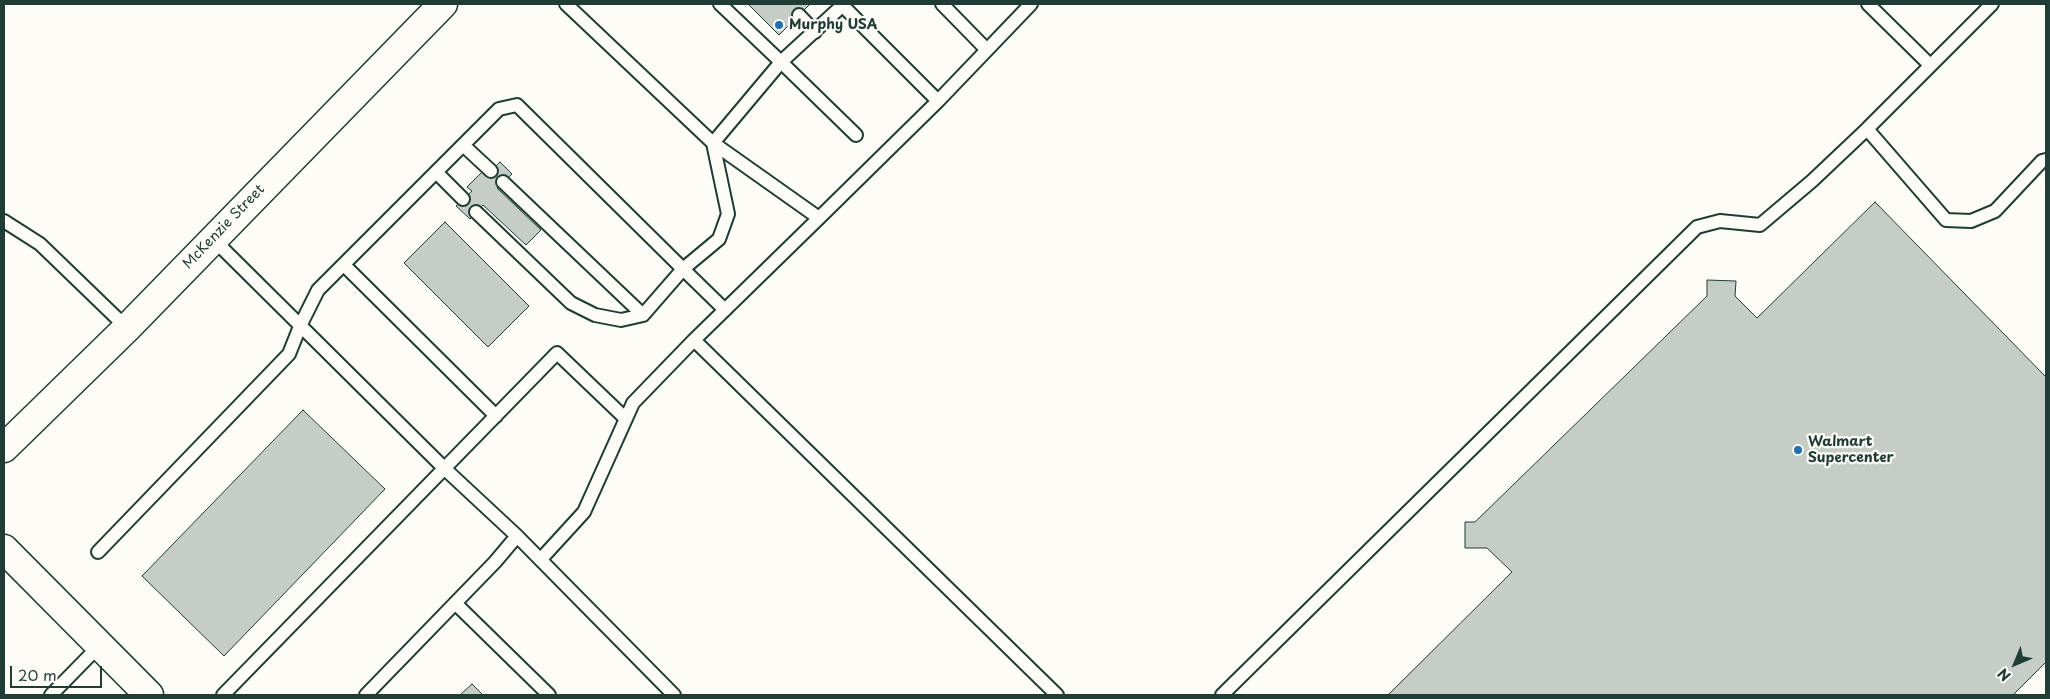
<!DOCTYPE html>
<html>
<head>
<meta charset="utf-8">
<style>
	body { margin:0 }
	#map { position:relative; width:2050px; height:699px; overflow:hidden; background:#fdfcf7; font-family:"Playpen Sans",sans-serif }
	canvas { display:block }
	.frame { position:absolute; inset:0; border:5px solid #1f3d34; pointer-events:none }
	.north { position:absolute; left:1990px; top:639px; width:50px; height:50px; -webkit-text-stroke:4px #fdfcf7; paint-order:stroke; rotate:225deg; font-size:14px; font-weight:700; line-height:20px; text-align:center; color:#1f3d34 }
	.north::after { content:''; display:block; margin:auto; width:18px; height:22px; background:#1f3d34; clip-path:polygon(50% 0,100% 100%,50% 72%,0 100%) }
	.scale { position:absolute; left:10px; top:666px; width:92px; height:22px; box-sizing:border-box; border:2px solid #1f3d34; border-top:0; padding-left:6px; font-size:15px; line-height:18px; white-space:nowrap; color:#1f3d34; -webkit-text-stroke:4px #fdfcf7; paint-order:stroke }
</style>
</head>
<body>
<div id="map">
<canvas width="2050" height="699"></canvas>
<div class="frame"></div>
<div class="north">N</div>
<div class="scale">20 m</div>
</div>
<script>
const c = document.querySelector('canvas').getContext('2d');
c.lineJoin = 'round';
function fillPath(path, color) { c.fillStyle = color; c.fill(path, 'evenodd'); }
const poly = rows => new Path2D(rows.map(r => 'M' + r).join(''));
function strokePath(path, color, width, dash) { c.strokeStyle = color; c.lineWidth = width; c.lineCap = dash ? 'butt' : 'round'; c.setLineDash(dash || []); c.stroke(path); }
function drawText(font, color, halo, rows, align = 'center') {
  c.font = font + ' "Playpen Sans",sans-serif'; c.lineWidth = 4.5; c.setLineDash([]); c.textBaseline = 'middle'; c.strokeStyle = halo; c.fillStyle = color; for (const [text, x, y, turn = 0] of rows) {
    c.save(); c.translate(x, y); c.rotate((+turn || 0) * Math.PI / 180); c.textAlign = isNaN(turn) ? turn : align; if (halo) c.strokeText(text, 0, 0); c.fillText(text, 0, 0); c.restore();
  }
}
const building = poly([
	[748,4,810,4,779,35,748,4],
	[500,162,512,174,497,188,541,230,526,245,483,205,470,219,456,206,472,191,467,187,483,171,486,176,500,162],
	[1875,202,2046,377,2046,662,2013,695,1388,695,1512,572,1487,548,1465,548,1465,522,1475,522,1707,296,1707,280,1736,281,1735,296,1757,318,1875,202],
	[445,222,529,306,488,347,404,263,445,222],
	[303,410,385,489,224,656,142,576,303,410],
	[472,684,483,695,460,695,472,684]
]);
fillPath(building, '#c6cdc7');
strokePath(building, '#1f3d34', 1);
const service = poly([
	[566,4,713,143,819,218,694,340,1057,695],
	[720,4,781,62,844,4],
	[841,4,938,101],
	[942,4,987,50],
	[1868,4,1930,65],
	[799,15,815,32],
	[1867,129,1946,220,1971,221,1995,211,2042,161,2046,160],
	[463,145,491,171],
	[436,172,463,199],
	[503,182,643,315,683,269,725,310],
	[476,212,571,303,595,315,621,320,643,315],
	[819,218,938,101,1031,4],
	[4,221,40,244,127,328],
	[212,238,445,469,517,536,495,562,366,695],
	[344,265,496,416],
	[517,536,674,695],
	[98,552,289,354,301,324,318,290,499,109,517,105,683,269,719,239,728,214,713,143,781,62,856,135],
	[541,559,584,512,633,403,694,340],
	[455,603,549,695],
	[51,695,101,644],
	[223,695,557,353,626,419],
	[1222,695,1697,227,1720,221,1760,225,1812,181,1867,129,1992,4]
]);
const tertiary = poly([
	[4,549,149,695]
]);
const primary = poly([
	[4,448,127,328,443,4]
]);
strokePath(service, '#1f3d34', 16);
strokePath(tertiary, '#1f3d34', 31);
strokePath(primary, '#1f3d34', 31);
strokePath(service, '#fdfcf7', 12);
strokePath(tertiary, '#fdfcf7', 28);
strokePath(primary, '#fdfcf7', 28);
for (const [x, y, r, color] of [
	[779,25,5,"#1f6fb2"],
	[1798,450,5,"#1f6fb2"]
]) { const dot = new Path2D(); dot.arc(x, y, r, 0, 2 * Math.PI); c.fillStyle = color; c.fill(dot); strokePath(dot, '#fdfcf7', 2); }
drawText('bold 14px', '#1f3d34', '#fdfcf7', [
	["Murphy USA",789,25],
	["Walmart",1808,442],
	["Supercenter",1808,458]
], 'left');
drawText('14px', '#1f3d34', '#fdfcf7', [
	["McKenzie Street",224,227,-46]
]);
</script>
</body>
</html>
